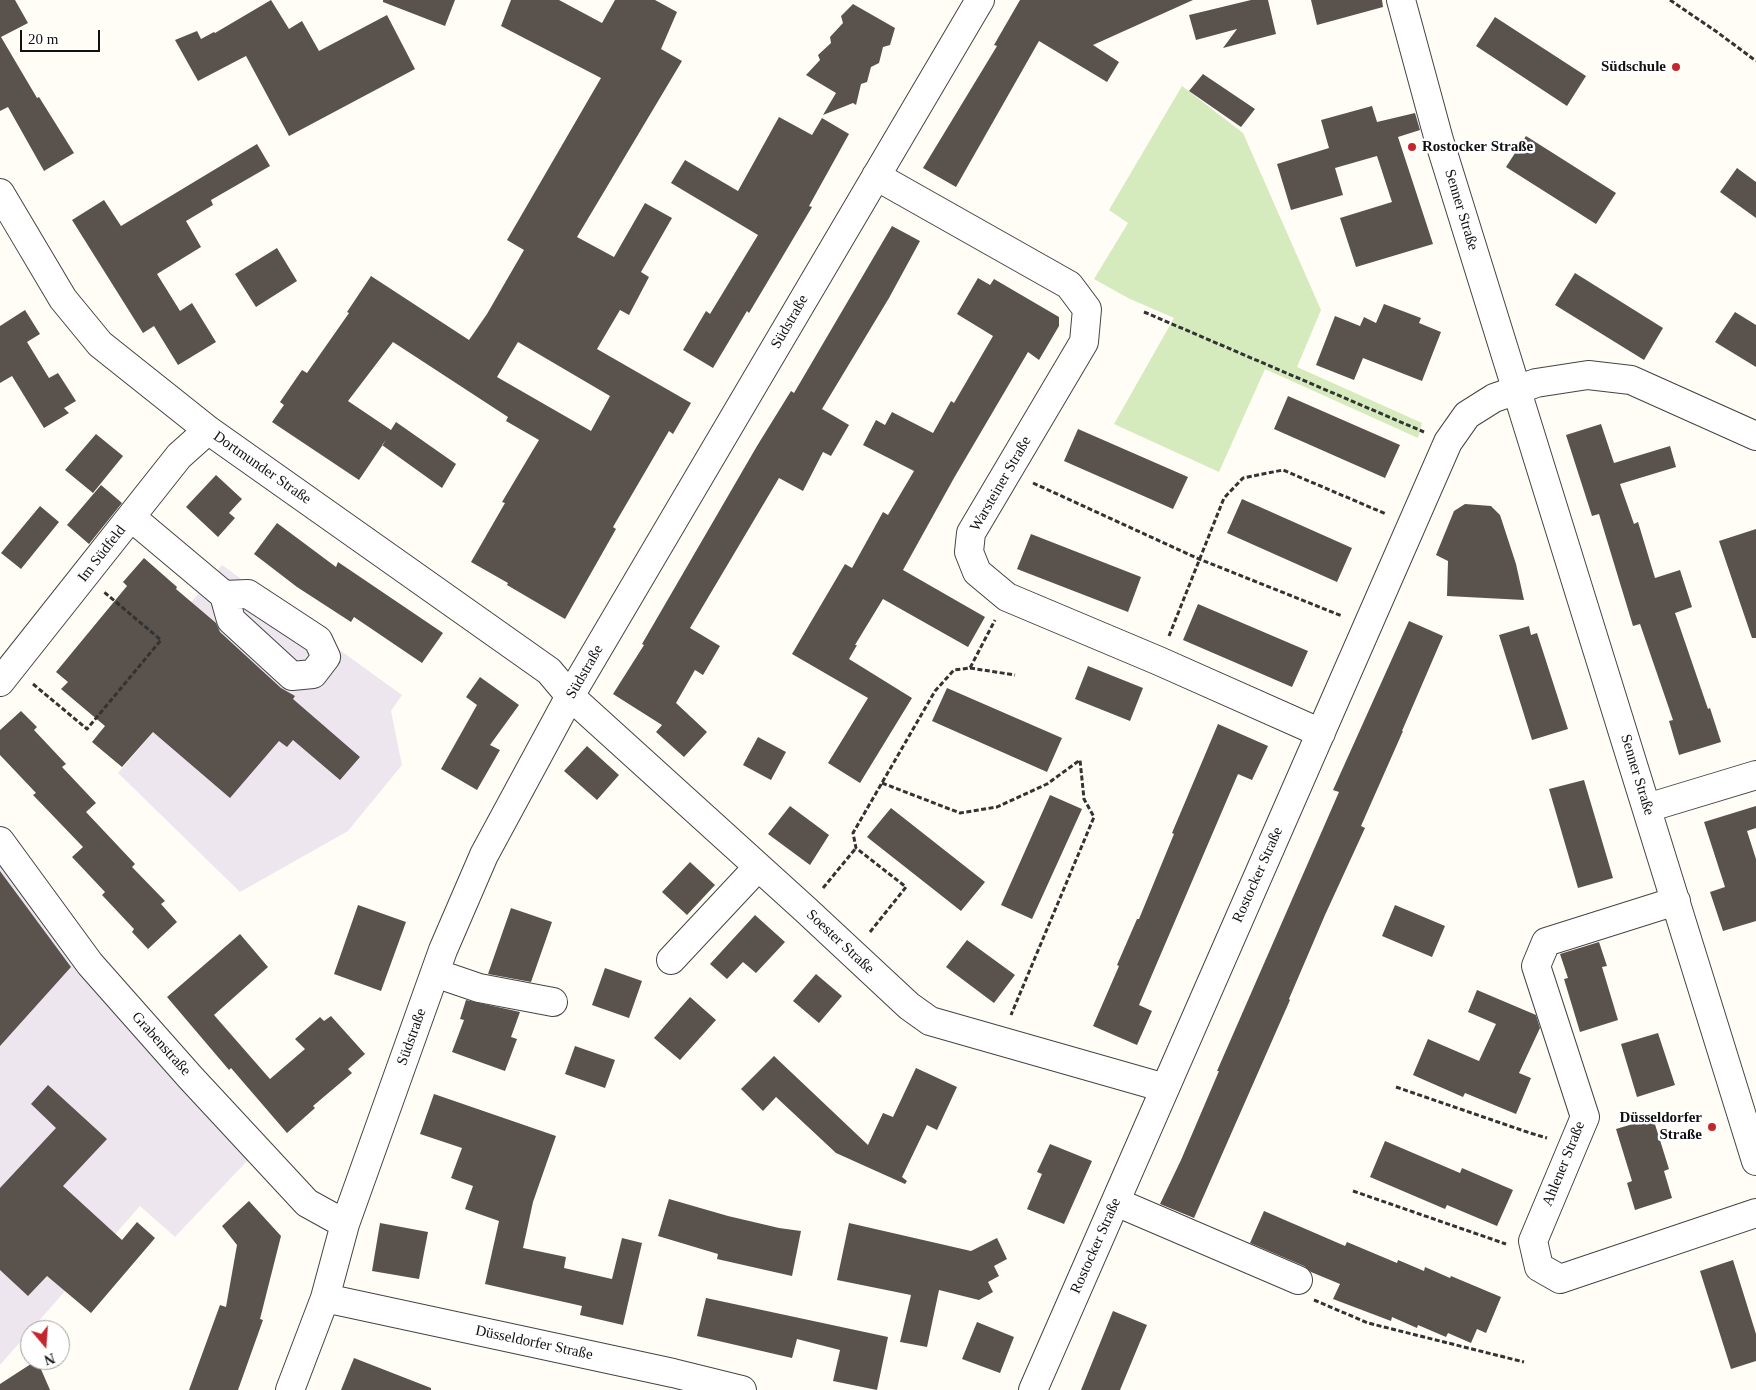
<!DOCTYPE html>
<html>
<head>
<meta charset="utf-8">
<style>
	body { margin:0 }
	#map { position:relative; width:1756px; height:1390px; overflow:hidden; background:#fffdf5; font-family:"Times New Roman",serif }
	canvas { display:block }
	.north { position:absolute; left:20px; top:1320px; width:50px; height:50px; box-sizing:border-box; background:#fff; border:1px solid #a0a0a0; border-radius:50%; rotate:162deg; font-size:14px; font-weight:700; line-height:20px; text-align:center; color:#111 }
	.north::after { content:''; display:block; margin:auto; width:18px; height:22px; background:#c4262e; clip-path:polygon(50% 0,100% 100%,50% 72%,0 100%) }
	.scale { position:absolute; left:20px; top:30px; width:80px; height:22px; box-sizing:border-box; border:2px solid #111; border-top:0; padding-left:6px; font-size:15px; line-height:18px; white-space:nowrap; color:#111; -webkit-text-stroke:4px #fff; paint-order:stroke }
</style>
</head>
<body>
<div id="map">
<canvas width="1756" height="1390"></canvas>
<div class="north">N</div>
<div class="scale">20 m</div>
</div>
<script>
const c = document.querySelector('canvas').getContext('2d');
c.lineJoin = 'round';
function fillPath(path, color) { c.fillStyle = color; c.fill(path, 'evenodd'); }
const poly = rows => new Path2D(rows.map(r => 'M' + r).join(''));
function strokePath(path, color, width, dash) { c.strokeStyle = color; c.lineWidth = width; c.lineCap = dash ? 'butt' : 'round'; c.setLineDash(dash || []); c.stroke(path); }
function drawText(font, color, halo, rows, align = 'center') {
  c.font = font + ' "Times New Roman",serif'; c.lineWidth = 5; c.setLineDash([]); c.textBaseline = 'middle'; c.strokeStyle = halo; c.fillStyle = color; for (const [text, x, y, turn = 0] of rows) {
    c.save(); c.translate(x, y); c.rotate((+turn || 0) * Math.PI / 180); c.textAlign = isNaN(turn) ? turn : align; if (halo) c.strokeText(text, 0, 0); c.fillText(text, 0, 0); c.restore();
  }
}
fillPath(poly([
	[222,565,402,695,391,711,402,765,348,831,240,892,118,773,211,665,169,629],
	[0,865,84,977,248,1160,175,1237,140,1206,0,1365]
]), '#eee6ef');
fillPath(poly([
	[1182,86,1243,133,1321,310,1297,367,1422,423,1418,438,1265,369,1219,472,1114,424,1174,318,1128,298,1094,279,1128,223,1109,210]
]), '#d5ebbd');
fillPath(poly([
	[0,0,15,0,28,23,1,37,37,98,39,97,74,153,44,171,8,107,0,111],
	[271,0,289,29,302,21,319,51,387,15,415,69,289,136,246,56,198,81,175,40,197,31,201,39,214,32,215,33],
	[383,0,455,0,445,26,383,2],
	[511,0,559,0,602,23,615,0,655,0,677,12,661,49,682,61,577,237,614,257,645,203,672,218,641,272,649,277,629,315,620,310,597,349,691,403,673,434,669,431,613,527,616,529,565,619,507,585,508,583,471,562,505,503,502,502,539,440,506,421,508,417,393,342,348,401,391,430,396,422,456,464,442,488,382,445,386,440,359,480,272,422,284,405,280,402,302,370,307,373,349,313,347,312,371,276,469,340,487,314,524,250,507,240,601,78,501,26],
	[518,342,610,396,591,431,497,377],
	[1020,0,1193,0,1093,45,1119,62,1107,82,1039,41,956,187,923,168,997,46,994,45],
	[1251,0,1268,0,1276,34,1223,48,1237,29,1196,40,1189,15],
	[1311,0,1382,0,1383,7,1317,25],
	[853,4,895,28,890,45,883,47,879,63,871,67,867,82,861,84,856,105,853,103,823,115,836,93,806,75,820,60,818,55,831,43,830,37,843,23,841,16],
	[1495,17,1586,76,1567,106,1476,46],
	[1203,74,1255,109,1241,127,1189,91],
	[1372,106,1377,122,1415,113,1420,130,1398,137,1433,244,1356,267,1340,218,1392,202,1377,156,1335,168,1343,195,1291,210,1277,164,1329,148,1321,120],
	[779,117,812,135,822,118,849,134,809,206,812,207,749,313,747,311,713,368,683,350,706,311,710,314,758,235,671,183,685,160,738,191],
	[1526,136,1616,193,1596,224,1506,167],
	[257,144,270,166,211,200,213,205,186,221,201,247,157,274,180,311,192,303,216,342,178,365,154,326,143,333,72,220,104,200,121,226],
	[1737,168,1756,182,1756,218,1720,192],
	[892,226,920,241,889,298,822,409,849,425,831,456,823,452,803,491,779,478,690,628,720,646,703,675,695,670,676,703,707,732,684,757,656,732,662,725,613,694,644,645,642,644,757,446,791,391,794,393],
	[277,248,297,281,256,307,235,274],
	[1575,273,1663,328,1644,360,1555,305],
	[978,278,990,285,994,279,1059,317,1059,326,1039,360,1028,352,954,478,903,570,985,617,968,647,883,599,855,645,857,645,849,659,912,698,860,783,828,763,868,698,792,654,845,564,852,568,883,512,888,515,914,471,863,445,876,420,885,425,892,412,933,433,951,401,954,403,993,336,957,314],
	[1384,304,1421,318,1419,323,1441,332,1422,381,1363,358,1354,380,1316,365,1335,316,1360,326,1364,317,1376,323],
	[25,310,40,334,27,342,49,378,58,373,76,401,64,408,69,413,44,428,12,376,0,383,0,326],
	[1735,312,1756,325,1756,367,1715,342],
	[1288,396,1400,445,1385,478,1274,429],
	[1601,424,1614,463,1670,446,1676,467,1620,484,1634,524,1638,522,1655,578,1680,570,1692,607,1675,613,1708,709,1710,708,1721,742,1679,755,1669,721,1673,720,1640,624,1633,626,1599,514,1592,516,1566,435],
	[1078,429,1188,477,1173,509,1064,461],
	[96,434,123,456,93,493,65,470],
	[216,475,242,499,229,513,235,518,218,537,186,507],
	[101,485,122,503,89,544,67,525],
	[1242,499,1352,548,1337,582,1227,533],
	[1465,504,1491,506,1500,515,1516,564,1524,600,1447,596,1448,561,1436,555,1454,511],
	[40,506,59,522,21,569,1,553],
	[277,523,336,567,338,562,443,633,422,663,354,617,351,622,297,587,254,554],
	[1756,529,1756,638,1752,638,1719,541],
	[1031,534,1141,577,1128,612,1017,569],
	[144,558,177,587,176,589,216,623,220,632,281,688,295,696,293,699,360,757,340,780,293,740,287,747,279,741,230,798,153,732,122,767,92,742,105,726,61,689,68,682,56,672,127,586,123,582],
	[1198,604,1308,651,1292,687,1183,640],
	[1409,621,1443,636,1402,731,1403,731,1361,826,1365,828,1325,915,1289,999,1290,1000,1194,1218,1160,1204,1181,1160,1219,1071,1217,1071,1339,792,1333,790],
	[1529,626,1531,635,1537,633,1568,729,1532,740,1499,635],
	[1088,666,1143,688,1130,721,1075,699],
	[480,677,519,705,490,745,500,750,477,790,441,769,477,705,466,697],
	[947,688,1062,738,1047,772,932,721],
	[21,711,37,727,34,730,66,764,62,767,96,803,86,812,135,864,132,867,165,901,161,904,177,922,148,949,132,932,134,929,102,895,105,892,72,857,83,847,33,795,36,793,0,755,0,730],
	[1218,724,1268,746,1252,780,1238,774,1139,1005,1152,1011,1137,1045,1093,1026,1119,966,1117,965,1137,919,1139,919,1174,834,1172,833],
	[758,737,786,752,771,780,743,765],
	[587,746,619,775,597,800,564,771],
	[1584,780,1613,878,1578,888,1549,789],
	[1050,795,1082,809,1032,919,1001,905],
	[790,806,829,835,810,865,768,834],
	[1756,806,1756,828,1747,831,1756,859,1756,921,1723,931,1710,892,1725,887,1704,822],
	[891,808,985,882,961,911,867,837],
	[690,862,715,885,687,915,662,892],
	[0,871,71,967,0,1046],
	[358,905,406,922,381,991,334,974],
	[1395,905,1445,926,1432,957,1382,936],
	[511,908,552,922,531,982,488,974],
	[755,915,785,942,756,973,743,962,727,979,710,964],
	[240,934,268,967,214,1015,270,1079,305,1049,295,1039,320,1017,324,1021,331,1016,365,1054,348,1069,352,1073,313,1106,315,1108,287,1133,231,1068,229,1070,167,997],
	[967,940,1015,975,994,1003,946,967],
	[1599,942,1607,966,1602,967,1618,1020,1580,1032,1564,979,1568,978,1560,954],
	[605,968,642,981,629,1018,592,1005],
	[816,974,842,996,819,1023,793,1001],
	[1477,990,1536,1015,1540,1028,1519,1073,1531,1078,1516,1114,1465,1093,1463,1097,1413,1075,1428,1039,1479,1061,1496,1024,1468,1012],
	[690,997,716,1020,680,1060,654,1038],
	[466,1000,520,1012,511,1037,517,1039,505,1071,452,1052,464,1020,460,1019],
	[1658,1033,1675,1085,1637,1097,1621,1044],
	[575,1046,615,1060,605,1088,565,1074],
	[774,1056,868,1145,883,1113,893,1117,916,1068,957,1087,937,1130,927,1125,902,1177,907,1181,905,1184,836,1153,776,1097,763,1111,741,1089],
	[48,1085,107,1139,63,1186,122,1240,137,1222,155,1238,91,1313,47,1276,28,1296,0,1270,0,1188,56,1128,31,1104],
	[434,1094,556,1136,533,1202,523,1248,566,1257,564,1268,612,1279,622,1238,642,1243,623,1325,580,1315,582,1306,485,1284,499,1221,465,1209,473,1186,451,1178,462,1148,420,1134],
	[1653,1118,1669,1169,1664,1171,1672,1198,1635,1210,1627,1183,1632,1181,1616,1129],
	[1385,1141,1460,1173,1462,1168,1513,1190,1497,1226,1447,1205,1445,1209,1370,1177],
	[1050,1144,1092,1161,1064,1224,1027,1209,1042,1174,1037,1172],
	[669,1199,728,1216,779,1228,801,1231,792,1276,717,1259,718,1254,658,1236],
	[249,1201,281,1236,260,1319,263,1320,238,1390,189,1390,220,1305,226,1307,237,1245,222,1226],
	[1264,1211,1345,1246,1347,1242,1397,1263,1398,1260,1424,1271,1425,1267,1450,1278,1451,1276,1501,1297,1486,1333,1477,1329,1471,1343,1448,1333,1446,1337,1418,1325,1417,1328,1392,1317,1391,1321,1333,1299,1340,1284,1311,1272,1304,1266,1250,1243],
	[380,1223,428,1232,419,1279,372,1271],
	[849,1223,971,1251,997,1238,1007,1259,994,1266,999,1276,988,1282,993,1292,979,1300,939,1290,927,1347,900,1342,911,1295,837,1280],
	[1733,1260,1756,1334,1756,1361,1731,1369,1700,1271],
	[706,1298,888,1337,877,1390,833,1381,840,1350,797,1339,792,1358,697,1336],
	[1113,1311,1147,1325,1120,1390,1081,1390],
	[977,1322,1014,1337,1000,1373,962,1359],
	[354,1358,431,1388,431,1390,341,1390],
	[37,1360,50,1390,0,1390,0,1384]
]), '#5a524d');
const minor = poly([
	[1401,0,1439,140,1756,1161],
	[876,176,1069,285,1087,309,1084,342,971,533,969,552,977,572,1007,597,1159,661,1321,733],
	[0,193,63,299,100,344,208,430,549,671,570,696,806,910,909,1006,930,1021,1165,1088],
	[131,517,224,595,248,594,318,640,326,657,313,674,292,676,231,620,224,595],
	[0,682,179,456,208,430],
	[1647,808,1756,775],
	[0,841,90,964,190,1077,307,1203,345,1224],
	[1676,901,1546,942,1536,966,1585,1117,1533,1241,1539,1267,1560,1279,1756,1213],
	[671,960,758,867],
	[435,973,479,988,553,1002],
	[1116,1202,1298,1280],
	[325,1298,673,1373,742,1390],
	[290,1390,325,1298,345,1224,443,950,484,855,570,696,980,0],
	[1033,1390,1448,442,1467,415,1494,398,1517,390,1536,383,1588,375,1631,380,1756,436]
]);
strokePath(minor, '#444', 30);
strokePath(poly([
	[1670,0,1717,32,1756,61],
	[1144,312,1424,432],
	[1033,483,1199,559,1342,616],
	[1169,636,1224,498,1243,478,1283,470,1386,514],
	[970,668,1015,675],
	[33,684,87,729,161,640,104,592],
	[882,783,960,813,997,807,1047,784,1080,760,1084,799,1094,817,1011,1015],
	[823,888,856,848],
	[870,932,906,887,856,848,853,833,935,691,954,670,970,668,995,620],
	[1396,1087,1530,1133,1547,1138],
	[1353,1191,1506,1244],
	[1314,1300,1368,1323,1524,1362]
]), '#333', 3, [5, 2.5]);
strokePath(minor, '#fff', 28);
for (const [x, y, r, color] of [
	[1676,67,5,"#c4262e"],
	[1412,147,5,"#c4262e"],
	[1712,1127,5,"#c4262e"]
]) { const dot = new Path2D(); dot.arc(x, y, r, 0, 2 * Math.PI); c.fillStyle = color; c.fill(dot); strokePath(dot, '#fff', 2); }
drawText('bold 15px', '#111', '#fff', [
	["Südschule",1666,67],
	["Rostocker Straße",1422,147,"left"],
	["Düsseldorfer",1702,1118],
	["Straße",1702,1135]
], 'right');
drawText('15px', '#111', '#fff', [
	["Senner Straße",1461,210,73],
	["Südstraße",790,322,-60],
	["Dortmunder Straße",262,468,35],
	["Warsteiner Straße",1001,484,-60],
	["Im Südfeld",102,554,-52],
	["Südstraße",585,672,-60],
	["Senner Straße",1637,775,73],
	["Rostocker Straße",1258,875,-66],
	["Soester Straße",840,942,43],
	["Südstraße",412,1037,-70],
	["Grabenstraße",161,1044,48],
	["Ahlener Straße",1564,1164,-68],
	["Rostocker Straße",1096,1246,-66],
	["Düsseldorfer Straße",534,1343,12]
]);
</script>
</body>
</html>
